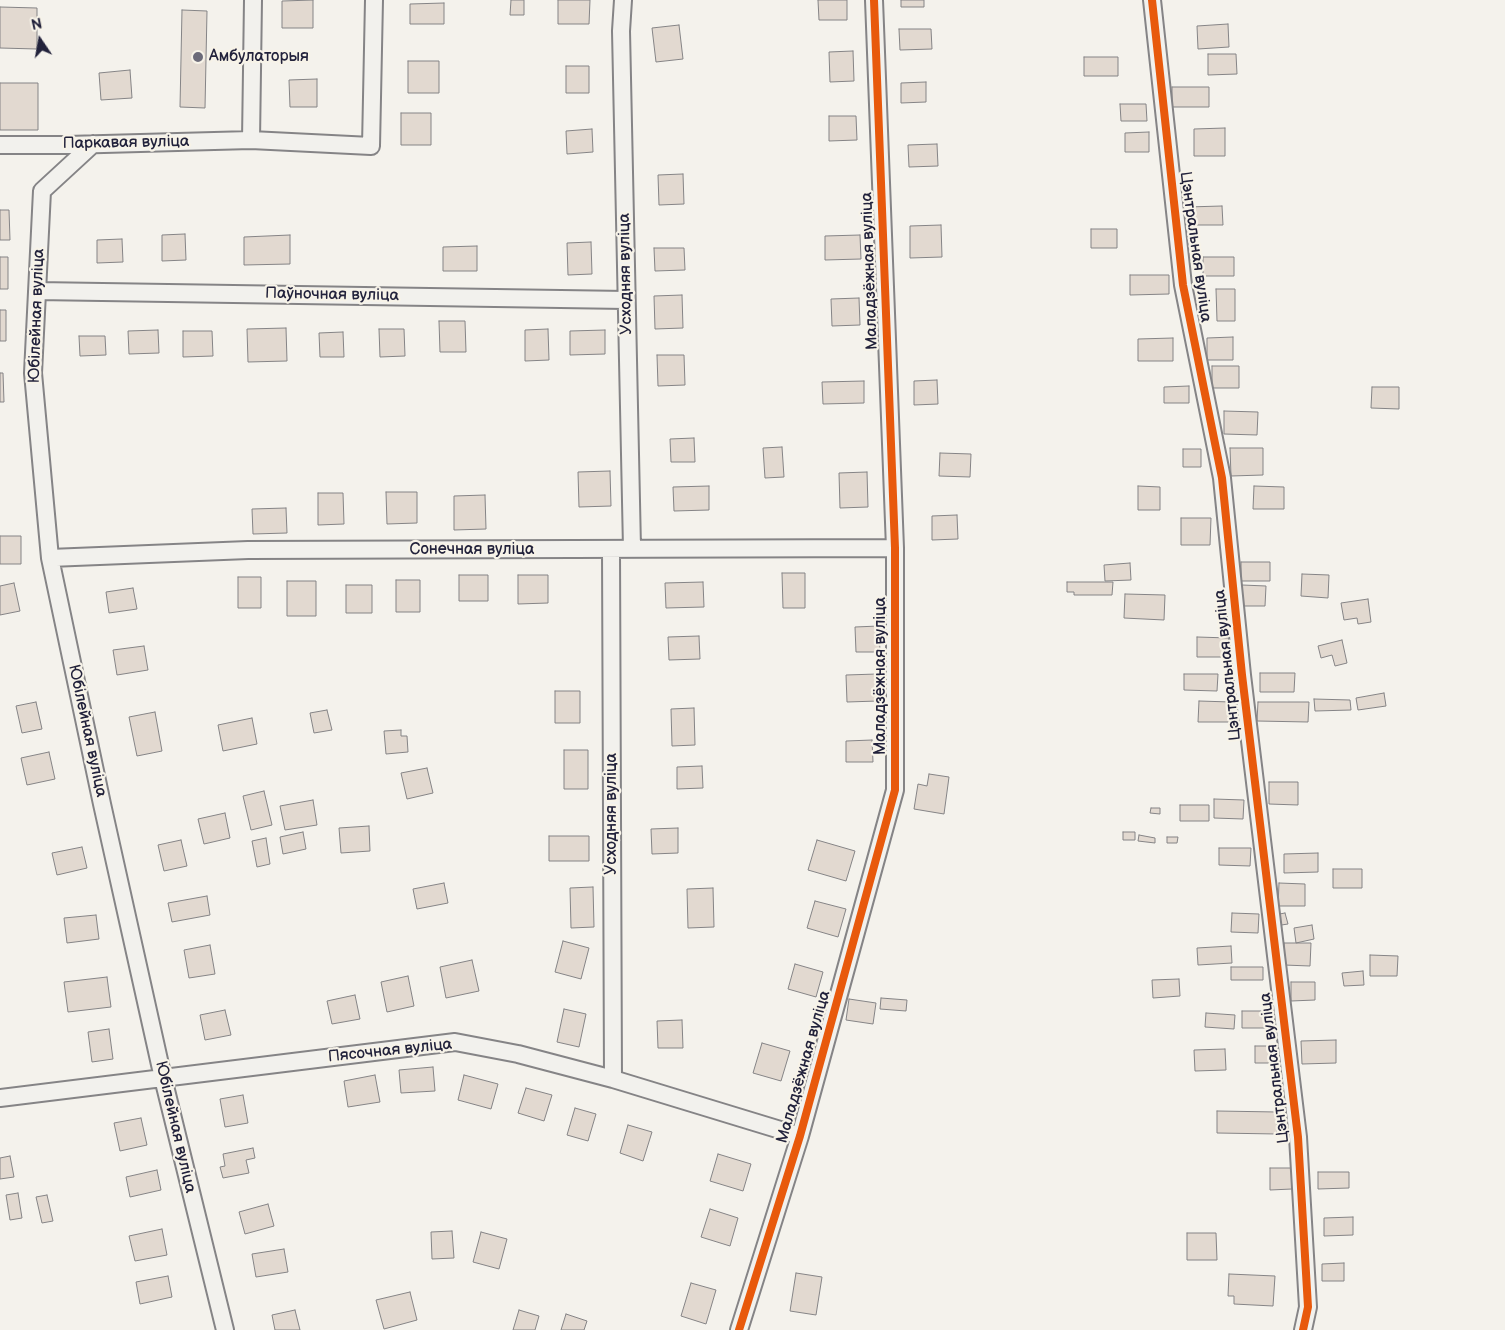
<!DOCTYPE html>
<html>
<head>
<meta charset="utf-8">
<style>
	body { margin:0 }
	#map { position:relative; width:1505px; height:1330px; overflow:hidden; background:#f4f2ec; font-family:"Balsamiq Sans",sans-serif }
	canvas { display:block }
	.north { position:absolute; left:15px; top:15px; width:50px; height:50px; -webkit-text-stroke:4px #f7f3e8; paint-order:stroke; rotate:348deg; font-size:14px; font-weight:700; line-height:20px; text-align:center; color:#22223b }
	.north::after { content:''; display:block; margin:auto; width:18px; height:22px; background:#22223b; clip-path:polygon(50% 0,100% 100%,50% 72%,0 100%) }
</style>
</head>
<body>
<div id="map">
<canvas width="1505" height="1330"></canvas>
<div class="north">N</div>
</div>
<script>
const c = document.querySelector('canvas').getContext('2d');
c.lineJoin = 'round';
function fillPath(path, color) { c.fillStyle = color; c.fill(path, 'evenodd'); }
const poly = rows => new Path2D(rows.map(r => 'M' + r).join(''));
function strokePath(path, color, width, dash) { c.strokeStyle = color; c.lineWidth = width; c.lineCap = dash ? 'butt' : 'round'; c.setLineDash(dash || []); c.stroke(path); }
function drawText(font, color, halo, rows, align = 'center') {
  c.font = font + ' "Balsamiq Sans",sans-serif'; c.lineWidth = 4.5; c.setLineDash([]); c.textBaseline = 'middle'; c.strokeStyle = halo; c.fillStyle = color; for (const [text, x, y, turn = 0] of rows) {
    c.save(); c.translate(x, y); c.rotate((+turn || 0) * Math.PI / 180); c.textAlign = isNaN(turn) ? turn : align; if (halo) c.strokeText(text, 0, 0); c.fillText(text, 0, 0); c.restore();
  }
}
const building = poly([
	[313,0,313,28,282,28,282,1,313,0],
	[511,0,524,0,524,15,510,15,511,0],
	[558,0,590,0,589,24,558,24,558,0],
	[818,0,847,0,847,20,819,20,818,0],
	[901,0,924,0,924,7,901,7,901,0],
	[444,3,444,24,410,24,410,4,444,3],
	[0,7,37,8,37,49,0,48,0,7],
	[182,10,207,11,205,108,180,107,182,10],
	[1228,24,1229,47,1198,49,1197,26,1228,24],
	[679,25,683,59,656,62,652,28,679,25],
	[899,29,931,29,932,49,900,50,899,29],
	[853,51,854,81,830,82,829,52,853,51],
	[1208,54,1236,54,1237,74,1208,75,1208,54],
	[1084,57,1118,57,1118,76,1084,76,1084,57],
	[408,61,439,61,439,93,408,93,408,61],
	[566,66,589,66,589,93,566,93,566,66],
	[130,70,132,98,101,100,99,73,130,70],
	[317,79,317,107,290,107,289,80,317,79],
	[926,82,926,102,901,103,901,83,926,82],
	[0,83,38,83,38,130,0,130,0,83],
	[1172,87,1209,87,1209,107,1172,107,1172,87],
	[1120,104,1146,104,1147,121,1121,121,1120,104],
	[401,113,431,113,431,145,401,145,401,113],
	[829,116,856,116,857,140,829,141,829,116],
	[1225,128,1225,156,1194,156,1194,129,1225,128],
	[592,129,593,152,567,154,566,131,592,129],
	[1149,132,1149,152,1125,152,1125,133,1149,132],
	[937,144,938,166,909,167,908,145,937,144],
	[683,174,684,204,659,205,658,175,683,174],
	[1222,206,1223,225,1187,225,1187,207,1222,206],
	[0,210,9,210,10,240,0,240,0,210],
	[941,225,942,257,910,258,910,226,941,225],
	[1091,229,1117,229,1117,248,1091,248,1091,229],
	[185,234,186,260,162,261,162,235,185,234],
	[290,235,290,264,244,265,244,237,290,235],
	[860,235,861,259,825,260,825,236,860,235],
	[122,239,123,262,97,263,97,240,122,239],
	[591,242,592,274,568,275,567,243,591,242],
	[477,246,477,271,443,271,443,247,477,246],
	[654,248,684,248,685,270,655,271,654,248],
	[0,257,8,257,8,289,0,289,0,257],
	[1203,257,1234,257,1234,276,1203,276,1203,257],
	[1130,275,1169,275,1169,294,1130,295,1130,275],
	[1216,289,1235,289,1235,321,1217,321,1216,289],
	[682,295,683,328,655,329,654,296,682,295],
	[859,298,860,325,832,326,831,299,859,298],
	[0,310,6,310,6,341,0,341,0,310],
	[439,321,465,321,466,352,440,352,439,321],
	[286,328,287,361,248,362,247,329,286,328],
	[379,329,404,329,405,356,380,357,379,329],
	[548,329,549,360,525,361,525,330,548,329],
	[158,330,159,353,129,354,128,331,158,330],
	[605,330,605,354,570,355,570,331,605,330],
	[183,331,212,331,213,356,183,357,183,331],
	[343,332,344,357,320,357,319,333,343,332],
	[79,336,105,336,106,355,80,356,79,336],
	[1233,337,1233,360,1207,360,1207,338,1233,337],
	[1173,338,1173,361,1138,361,1138,339,1173,338],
	[657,355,684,355,685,385,658,386,657,355],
	[1212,366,1239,366,1239,388,1212,388,1212,366],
	[0,373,3,373,4,402,0,402,0,373],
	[937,380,938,404,914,405,914,381,937,380],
	[864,381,864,403,823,404,822,382,864,381],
	[1189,386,1189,403,1164,403,1164,387,1189,386],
	[1372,387,1399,387,1399,409,1371,408,1372,387],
	[1224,411,1258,412,1257,435,1224,434,1224,411],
	[694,438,695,462,671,462,670,439,694,438],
	[782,447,784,477,765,478,763,448,782,447],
	[1230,448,1263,448,1263,475,1231,476,1230,448],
	[1183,449,1201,449,1201,467,1183,467,1183,449],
	[940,453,971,454,970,477,939,476,940,453],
	[610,471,611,506,579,507,578,472,610,471],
	[867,472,868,507,840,508,839,473,867,472],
	[709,486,709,510,674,511,673,487,709,486],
	[1138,486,1160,487,1160,510,1138,510,1138,486],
	[1254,486,1284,487,1284,509,1253,509,1254,486],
	[386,492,417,492,417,523,387,524,386,492],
	[318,493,343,493,344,524,318,525,318,493],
	[485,495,486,529,454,530,454,496,485,495],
	[286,508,287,533,253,534,252,509,286,508],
	[957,515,958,539,932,540,932,516,957,515],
	[1181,518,1211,518,1210,545,1181,545,1181,518],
	[0,536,21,536,21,564,0,564,0,536],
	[1241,562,1270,562,1270,581,1241,581,1241,562],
	[1130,563,1131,580,1105,581,1104,565,1130,563],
	[782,573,805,573,805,608,783,608,782,573],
	[1302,574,1329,575,1328,598,1301,596,1302,574],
	[459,575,488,575,488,601,459,601,459,575],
	[518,575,548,575,548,603,518,604,518,575],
	[238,577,261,577,261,608,238,608,238,577],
	[396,580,420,580,420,612,396,612,396,580],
	[287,581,316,581,316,616,287,616,287,581],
	[703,582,704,607,666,608,665,583,703,582],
	[1067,582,1113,582,1112,595,1074,595,1074,592,1067,592,1067,582],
	[14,583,20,611,0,615,0,586,14,583],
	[346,585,372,585,372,613,346,613,346,585],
	[1242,585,1266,586,1265,606,1241,606,1242,585],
	[133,588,137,609,109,613,106,592,133,588],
	[1125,594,1165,595,1164,620,1124,618,1125,594],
	[1368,599,1371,622,1358,624,1357,618,1344,620,1341,603,1368,599],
	[879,626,880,652,856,652,855,627,879,626],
	[699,636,700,659,669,660,668,637,699,636],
	[1197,637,1229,638,1229,657,1197,657,1197,637],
	[1342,640,1347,663,1335,666,1332,655,1321,658,1318,646,1342,640],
	[144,646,148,670,117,675,113,650,144,646],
	[1260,673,1295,673,1294,692,1260,692,1260,673],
	[877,674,878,701,847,702,846,675,877,674],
	[1184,674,1218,674,1217,691,1184,690,1184,674],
	[555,691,580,691,580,723,555,723,555,691],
	[1384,693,1386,706,1358,710,1356,698,1384,693],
	[1314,699,1350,700,1351,710,1315,711,1314,699],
	[1199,701,1231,702,1231,722,1198,722,1199,701],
	[36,702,42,729,22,733,16,706,36,702],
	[1258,702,1309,702,1308,722,1257,721,1258,702],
	[694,708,695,745,672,746,671,709,694,708],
	[327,710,332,730,314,733,310,713,327,710],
	[155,712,162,751,137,756,129,717,155,712],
	[252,718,257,744,223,751,218,725,252,718],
	[401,730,401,736,407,736,408,752,386,754,384,731,401,730],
	[872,740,873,762,846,762,846,741,872,740],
	[564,750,588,750,588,789,564,789,564,750],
	[49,752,55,779,27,785,21,758,49,752],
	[702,766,703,788,677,789,677,767,702,766],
	[427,768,433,793,407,799,401,773,427,768],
	[929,774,949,777,944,814,914,809,918,784,927,786,929,774],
	[1269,782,1298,782,1298,805,1269,804,1269,782],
	[264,791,272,825,251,830,243,796,264,791],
	[1214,799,1244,800,1243,819,1214,818,1214,799],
	[313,800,317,825,285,830,280,806,313,800],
	[1180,805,1209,805,1209,821,1180,821,1180,805],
	[1151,808,1160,808,1160,814,1150,813,1151,808],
	[225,813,230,838,204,844,198,819,225,813],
	[369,826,370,851,341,853,339,828,369,826],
	[678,828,678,853,652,854,651,829,678,828],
	[303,832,306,849,283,854,280,837,303,832],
	[1123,832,1135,832,1135,840,1123,840,1123,832],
	[1139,835,1155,838,1155,843,1138,841,1139,835],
	[549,836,589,836,589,861,549,861,549,836],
	[1167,837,1178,837,1177,843,1167,843,1167,837],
	[266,838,270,864,257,867,252,841,266,838],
	[181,840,187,866,164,871,158,845,181,840],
	[817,840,855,851,846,881,808,870,817,840],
	[82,847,87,868,57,875,52,853,82,847],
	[1219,848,1251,848,1250,866,1219,865,1219,848],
	[1318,853,1318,872,1284,873,1284,854,1318,853],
	[1333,869,1362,869,1362,888,1333,888,1333,869],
	[444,883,448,903,417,909,413,889,444,883],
	[1279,883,1305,884,1305,906,1278,906,1279,883],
	[593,887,594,927,571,928,570,888,593,887],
	[713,888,714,927,688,928,687,889,713,888],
	[207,896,210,915,172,922,168,903,207,896],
	[815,901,846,909,838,937,807,928,815,901],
	[1232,913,1259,914,1258,933,1231,932,1232,913],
	[1285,913,1288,924,1275,926,1274,915,1285,913],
	[96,915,99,939,67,943,64,918,96,915],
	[1312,925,1314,939,1296,943,1294,928,1312,925],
	[563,941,589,948,581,979,555,972,563,941],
	[1284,943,1311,943,1310,966,1284,965,1284,943],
	[210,945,215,974,189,978,184,950,210,945],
	[1231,946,1232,963,1198,965,1197,948,1231,946],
	[1370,955,1398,956,1397,976,1370,976,1370,955],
	[472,960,479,991,446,998,440,967,472,960],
	[795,964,823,972,816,997,788,989,795,964],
	[1231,967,1263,967,1263,980,1231,980,1231,967],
	[1363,971,1364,985,1344,986,1342,973,1363,971],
	[408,976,414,1006,387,1012,381,982,408,976],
	[107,977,111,1007,68,1012,64,982,107,977],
	[1179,979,1180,996,1153,998,1152,980,1179,979],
	[1291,982,1315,982,1315,1000,1291,1001,1291,982],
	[355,995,360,1019,332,1024,327,1001,355,995],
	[881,998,907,1000,906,1011,880,1009,881,998],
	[849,999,876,1003,873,1024,846,1020,849,999],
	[564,1009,586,1014,579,1047,557,1042,564,1009],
	[225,1010,231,1035,205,1040,200,1015,225,1010],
	[1242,1011,1271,1011,1271,1028,1242,1028,1242,1011],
	[1206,1013,1235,1015,1234,1029,1205,1027,1206,1013],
	[682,1020,683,1048,658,1048,657,1021,682,1020],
	[109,1029,113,1059,92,1062,88,1032,109,1029],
	[1336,1040,1336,1063,1302,1064,1301,1041,1336,1040],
	[762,1043,790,1051,781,1081,753,1073,762,1043],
	[1255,1046,1278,1046,1278,1063,1255,1063,1255,1046],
	[1225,1049,1226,1070,1195,1071,1194,1050,1225,1049],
	[433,1067,435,1091,401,1093,399,1070,433,1067],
	[375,1075,380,1102,348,1107,344,1081,375,1075],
	[464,1075,498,1084,491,1109,458,1100,464,1075],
	[526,1088,552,1095,544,1121,518,1113,526,1088],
	[243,1095,248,1123,225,1127,220,1099,243,1095],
	[575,1108,596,1114,588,1141,567,1135,575,1108],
	[1217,1111,1277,1112,1277,1134,1217,1133,1217,1111],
	[141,1118,147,1145,120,1151,114,1123,141,1118],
	[628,1125,652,1132,643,1161,620,1153,628,1125],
	[253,1148,255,1158,246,1160,249,1173,223,1178,220,1167,225,1166,223,1154,253,1148],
	[718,1154,751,1164,743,1191,710,1181,718,1154],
	[10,1156,14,1177,0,1179,0,1158,10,1156],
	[1270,1168,1292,1168,1292,1189,1270,1190,1270,1168],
	[157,1170,161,1190,130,1197,126,1177,157,1170],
	[1318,1172,1349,1172,1349,1188,1318,1189,1318,1172],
	[18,1193,22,1218,10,1220,6,1195,18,1193],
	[47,1195,53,1221,42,1223,36,1197,47,1195],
	[268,1204,274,1226,245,1234,239,1212,268,1204],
	[710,1209,738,1218,730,1246,701,1237,710,1209],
	[1353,1217,1353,1235,1324,1236,1324,1218,1353,1217],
	[162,1229,167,1255,135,1261,129,1236,162,1229],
	[452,1231,454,1258,432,1259,431,1232,452,1231],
	[481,1232,507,1239,499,1269,473,1262,481,1232],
	[1187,1233,1216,1233,1217,1260,1187,1260,1187,1233],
	[284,1249,288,1272,256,1277,252,1254,284,1249],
	[1344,1263,1344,1281,1322,1281,1322,1264,1344,1263],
	[796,1273,822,1277,816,1315,790,1311,796,1273],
	[1229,1274,1275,1276,1273,1306,1234,1304,1234,1296,1228,1296,1229,1274],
	[168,1276,172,1297,140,1304,136,1282,168,1276],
	[691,1283,716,1290,706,1324,681,1316,691,1283],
	[410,1292,417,1320,384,1329,376,1300,410,1292],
	[295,1310,300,1330,275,1330,272,1315,295,1310],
	[519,1310,539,1316,535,1330,513,1330,519,1310],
	[566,1314,587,1321,584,1330,561,1330,566,1314]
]);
fillPath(building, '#e2d9d0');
strokePath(building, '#858486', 1);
const minor = poly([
	[623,0,621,31,632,548],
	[1152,0,1183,285,1222,478,1242,675,1298,1137,1308,1307,1303,1330],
	[251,140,253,0],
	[93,144,42,191,33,373,50,558,102,804,163,1078,225,1330],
	[0,145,67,145,251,140,371,146,374,0],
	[37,291,626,300],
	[611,550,613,1079],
	[50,558,248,550,895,548],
	[0,1098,455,1042,518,1054,613,1079,800,1136],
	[739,1330,800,1136,895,790,895,548,874,0]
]);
strokePath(minor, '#858486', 20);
strokePath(minor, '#f2f1ed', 16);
strokePath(poly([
	[1152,0,1183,285,1222,478,1242,675,1298,1137,1308,1307,1303,1330],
	[739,1330,800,1136,895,790,895,548,874,0]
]), '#e8590c', 8);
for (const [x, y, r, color] of [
	[198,57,6,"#6c6b79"]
]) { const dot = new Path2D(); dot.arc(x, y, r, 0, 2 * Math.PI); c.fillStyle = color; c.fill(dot); strokePath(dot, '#f7f3e8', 2); }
drawText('16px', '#22223b', '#f7f3e8', [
	["Амбулаторыя",209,57]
], 'left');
drawText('16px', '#22223b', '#f7f3e8', [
	["Паркавая вуліца",126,143,-1],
	["Цэнтральная вуліца",1195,247,82],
	["Маладзёжная вуліца",870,271,-92],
	["Усходняя вуліца",626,274,-91],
	["Паўночная вуліца",332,295,1],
	["Юбілейная вуліца",37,316,-88],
	["Сонечная вуліца",472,550],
	["Цэнтральная вуліца",1228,665,-96],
	["Маладзёжная вуліца",881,676,-90],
	["Юбілейная вуліца",87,731,78],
	["Усходняя вуліца",612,814,-90],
	["Пясочная вуліца",390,1051,-6],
	["Маладзёжная вуліца",804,1067,-74],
	["Цэнтральная вуліца",1275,1068,-97],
	["Юбілейная вуліца",175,1127,77]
]);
</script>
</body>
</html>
